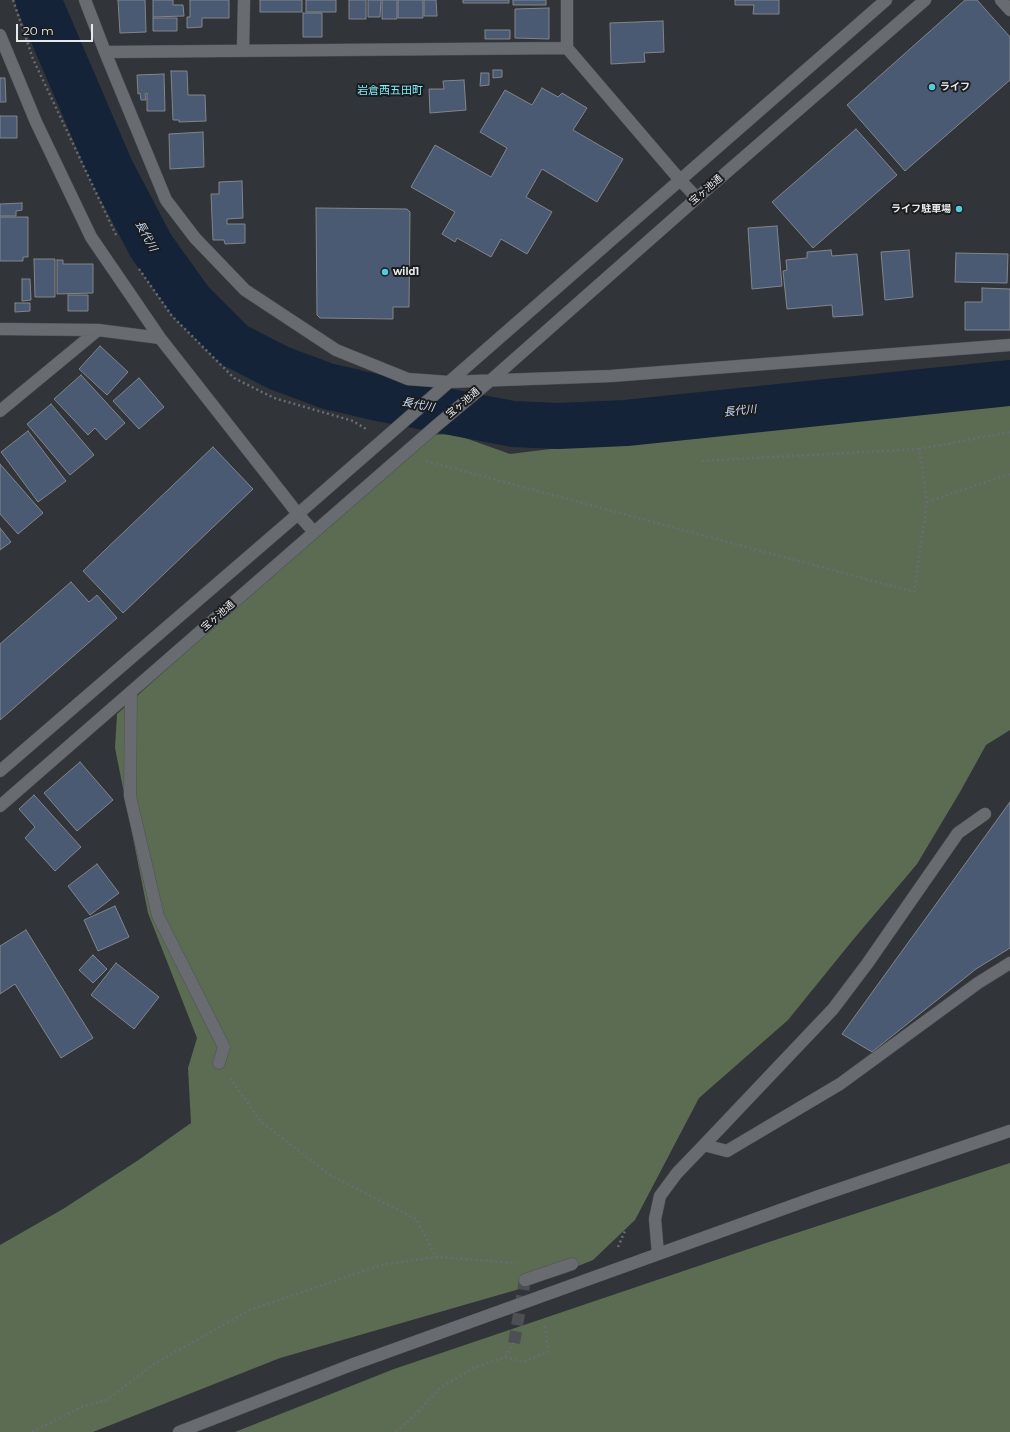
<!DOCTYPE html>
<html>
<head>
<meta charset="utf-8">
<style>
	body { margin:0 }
	#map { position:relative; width:1010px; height:1432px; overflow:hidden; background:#313539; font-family:Montserrat,sans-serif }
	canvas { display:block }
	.scale { position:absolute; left:16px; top:24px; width:77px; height:18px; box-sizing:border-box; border:2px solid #e7eaed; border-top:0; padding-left:5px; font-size:12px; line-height:14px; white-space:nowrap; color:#e7eaed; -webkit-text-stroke:3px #1b1c1e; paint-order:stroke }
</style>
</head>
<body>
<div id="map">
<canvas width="1010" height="1432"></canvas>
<div class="scale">20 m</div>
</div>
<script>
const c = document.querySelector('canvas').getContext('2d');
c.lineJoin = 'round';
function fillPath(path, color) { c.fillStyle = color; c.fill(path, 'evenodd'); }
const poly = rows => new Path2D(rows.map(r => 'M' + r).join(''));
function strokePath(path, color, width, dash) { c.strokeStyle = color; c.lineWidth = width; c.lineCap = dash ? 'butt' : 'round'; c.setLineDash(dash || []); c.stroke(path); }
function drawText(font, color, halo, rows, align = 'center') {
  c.font = font + ' Montserrat,"Noto Sans JP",sans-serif'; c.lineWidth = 4; c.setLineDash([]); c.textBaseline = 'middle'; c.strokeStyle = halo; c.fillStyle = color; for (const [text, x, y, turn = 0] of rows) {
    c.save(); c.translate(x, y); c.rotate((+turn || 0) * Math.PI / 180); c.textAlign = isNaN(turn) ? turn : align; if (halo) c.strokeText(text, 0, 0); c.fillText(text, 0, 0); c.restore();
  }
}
fillPath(poly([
	[1010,404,1010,730,986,745,960,792,917,864,852,941,788,1020,699,1098,635,1220,593,1260,523,1288,280,1358,93,1432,0,1432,0,1245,63,1209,137,1161,191,1123,188,1068,197,1038,148,913,115,748,117,714,426,435,454,434,510,454,599,443,792,418,947,406],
	[1010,1163,1010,1432,235,1432,394,1369,778,1239]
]), '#5c6c52');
strokePath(poly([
	[38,0,111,170,151,246,191,302,234,345,279,368,327,386,383,399,513,424,558,426,626,423,1010,383]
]), '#142337', 46);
const building = poly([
	[118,0,145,0,146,32,120,33,118,0],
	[153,0,173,0,173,5,183,5,184,16,153,17,153,0],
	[190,0,229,0,229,18,202,18,202,27,187,28,187,17,190,17,190,0],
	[260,0,302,0,302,12,260,12,260,0],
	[306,0,336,0,336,12,306,12,306,0],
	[349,0,366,0,366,19,349,19,349,0],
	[368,0,381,0,380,17,368,17,368,0],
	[382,0,397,0,397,19,382,19,382,0],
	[398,0,423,0,423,18,398,18,398,0],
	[424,0,436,0,437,16,424,16,424,0],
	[463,0,509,0,509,3,463,3,463,0],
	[513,0,546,0,546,5,513,5,513,0],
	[735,0,779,0,779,14,753,14,754,5,735,5,735,0],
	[965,0,977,0,1010,37,1010,80,905,171,847,105,965,0],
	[549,8,549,39,515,38,515,9,549,8],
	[303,13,322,13,322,37,303,37,303,13],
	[153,18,177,18,177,31,153,31,153,18],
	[663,21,664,52,644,53,645,62,611,64,610,23,663,21],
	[485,30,510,30,510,39,485,39,485,30],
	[493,70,502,70,502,77,493,78,493,70],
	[171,71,187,71,188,95,205,95,206,121,179,122,179,120,173,120,171,71],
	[481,73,489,73,489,85,480,86,481,73],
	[164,74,165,111,147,111,147,93,145,94,146,100,141,100,140,93,138,94,137,75,164,74],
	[0,78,5,78,6,102,0,102,0,78],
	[464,80,466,110,430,113,429,89,444,89,443,81,464,80],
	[542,88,558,97,562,93,587,108,573,130,623,159,597,202,542,169,526,197,552,212,527,254,501,239,491,257,457,238,455,242,442,234,455,212,411,187,435,145,491,177,507,148,480,132,505,90,532,105,542,88],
	[0,116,17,116,17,138,0,138,0,116],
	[856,129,897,175,813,248,772,202,856,129],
	[203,132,204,167,170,169,169,134,203,132],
	[242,181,243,218,227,219,227,224,245,224,245,243,225,244,224,240,213,240,211,194,219,194,219,182,242,181],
	[22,203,22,210,16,211,16,216,0,216,0,204,22,203],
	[316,208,407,209,410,212,409,307,393,307,393,319,320,318,317,315,316,208],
	[0,217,28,217,28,257,23,257,23,261,0,261,0,217],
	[777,226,782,286,752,289,748,228,777,226],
	[831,250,832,256,857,254,863,315,833,317,832,305,787,309,783,271,787,270,786,260,807,258,807,252,831,250],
	[909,250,913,297,885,300,881,252,909,250],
	[956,253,1008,254,1007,283,955,282,956,253],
	[34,259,55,259,55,297,35,297,34,259],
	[57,260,63,260,63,264,93,264,93,293,57,294,57,260],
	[22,279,30,279,31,300,22,301,22,279],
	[982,288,1010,289,1010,330,965,330,965,302,982,302,982,288],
	[68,295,88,295,88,311,68,311,68,295],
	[15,303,30,303,30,311,15,312,15,303],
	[100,346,128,372,107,395,79,369,100,346],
	[81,375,125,423,106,440,95,428,88,435,54,399,81,375],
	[139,378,164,407,139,429,113,401,139,378],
	[51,404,94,455,70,475,27,424,51,404],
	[28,431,66,481,38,502,1,452,28,431],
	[213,447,253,489,123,613,83,571,213,447],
	[0,464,43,513,18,534,0,514,0,464],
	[0,528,11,542,0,550,0,528],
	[71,582,89,602,97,595,117,618,0,720,0,644,71,582],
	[80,762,113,800,77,831,44,793,80,762],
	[34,795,81,847,55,871,25,838,35,827,19,809,34,795],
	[1010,802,1010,948,976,969,872,1052,842,1034,1010,802],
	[97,864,119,893,90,915,68,886,97,864],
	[115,906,129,937,98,951,84,920,115,906],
	[26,930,93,1038,61,1058,15,984,0,994,0,946,26,930],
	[93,955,107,969,93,983,79,970,93,955],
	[116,963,159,997,134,1029,91,995,116,963]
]);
fillPath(building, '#4a5a72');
strokePath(building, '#82858b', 1);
strokePath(poly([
	[514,1343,525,1280]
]), '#4c5054', 12, [12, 6]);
const minor = poly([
	[85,0,105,52,166,200,195,238,245,290,336,350,408,379,448,382,611,376,1010,345],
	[567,0,567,48,680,180,697,198],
	[1001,0,1010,10],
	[0,35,36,122,91,237,160,338,298,514,314,532],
	[243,51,244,0],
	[105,52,567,48],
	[0,329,98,330,160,338],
	[0,411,98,330],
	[131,692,130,796,158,916,224,1047,219,1063],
	[0,771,298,514,886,0],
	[0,806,436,426,491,380,697,198,925,0],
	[704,1145,833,1009,867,964,958,833,985,814],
	[658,1254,655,1219,660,1196,677,1173,704,1145,727,1151,840,1084,978,983,1010,963],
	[525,1280,572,1264],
	[179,1432,351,1365,819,1196,1010,1131]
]);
strokePath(minor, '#4f5256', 13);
strokePath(poly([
	[13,0,33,59,117,237],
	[139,269,172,316,234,378,274,398,353,421,366,429],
	[919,449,1010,432],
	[426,461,914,592,927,502,919,449,701,461],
	[927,502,1010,474],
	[230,1078,261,1122,330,1175,416,1219,436,1257],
	[618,1247,625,1231],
	[505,1357,523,1362,548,1352,545,1325],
	[32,1432,84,1406,107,1400,154,1364,250,1310,381,1265,436,1257,516,1263],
	[396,1432,418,1412,439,1389,473,1368,505,1357,514,1343]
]), '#686c70', 2.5, [2, 3]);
strokePath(minor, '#686c71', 12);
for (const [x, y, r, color] of [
	[932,87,4,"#52cbda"],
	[959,209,4,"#52cbda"],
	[385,272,4,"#52cbda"]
]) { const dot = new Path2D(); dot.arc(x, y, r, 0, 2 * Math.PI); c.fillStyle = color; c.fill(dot); strokePath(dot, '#1b1c1e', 1.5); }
drawText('bold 10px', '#e7eaed', '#1b1c1e', [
	["ライフ",940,87],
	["ライフ駐車場",951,209,"right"],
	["wild1",393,272]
], 'left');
drawText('10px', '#e7eaed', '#1b1c1e', [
	["宝ヶ池通",706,190,-41],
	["宝ヶ池通",463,403,-40],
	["宝ヶ池通",218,616,-41]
]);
drawText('11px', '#80eaf7', '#1b1c1e', [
	["岩倉西五田町",390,91]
]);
drawText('italic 11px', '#c7dbf8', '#1b1c1e', [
	["長代川",146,236,61],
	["長代川",418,405,11],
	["長代川",740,411,-6]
]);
</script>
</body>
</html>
